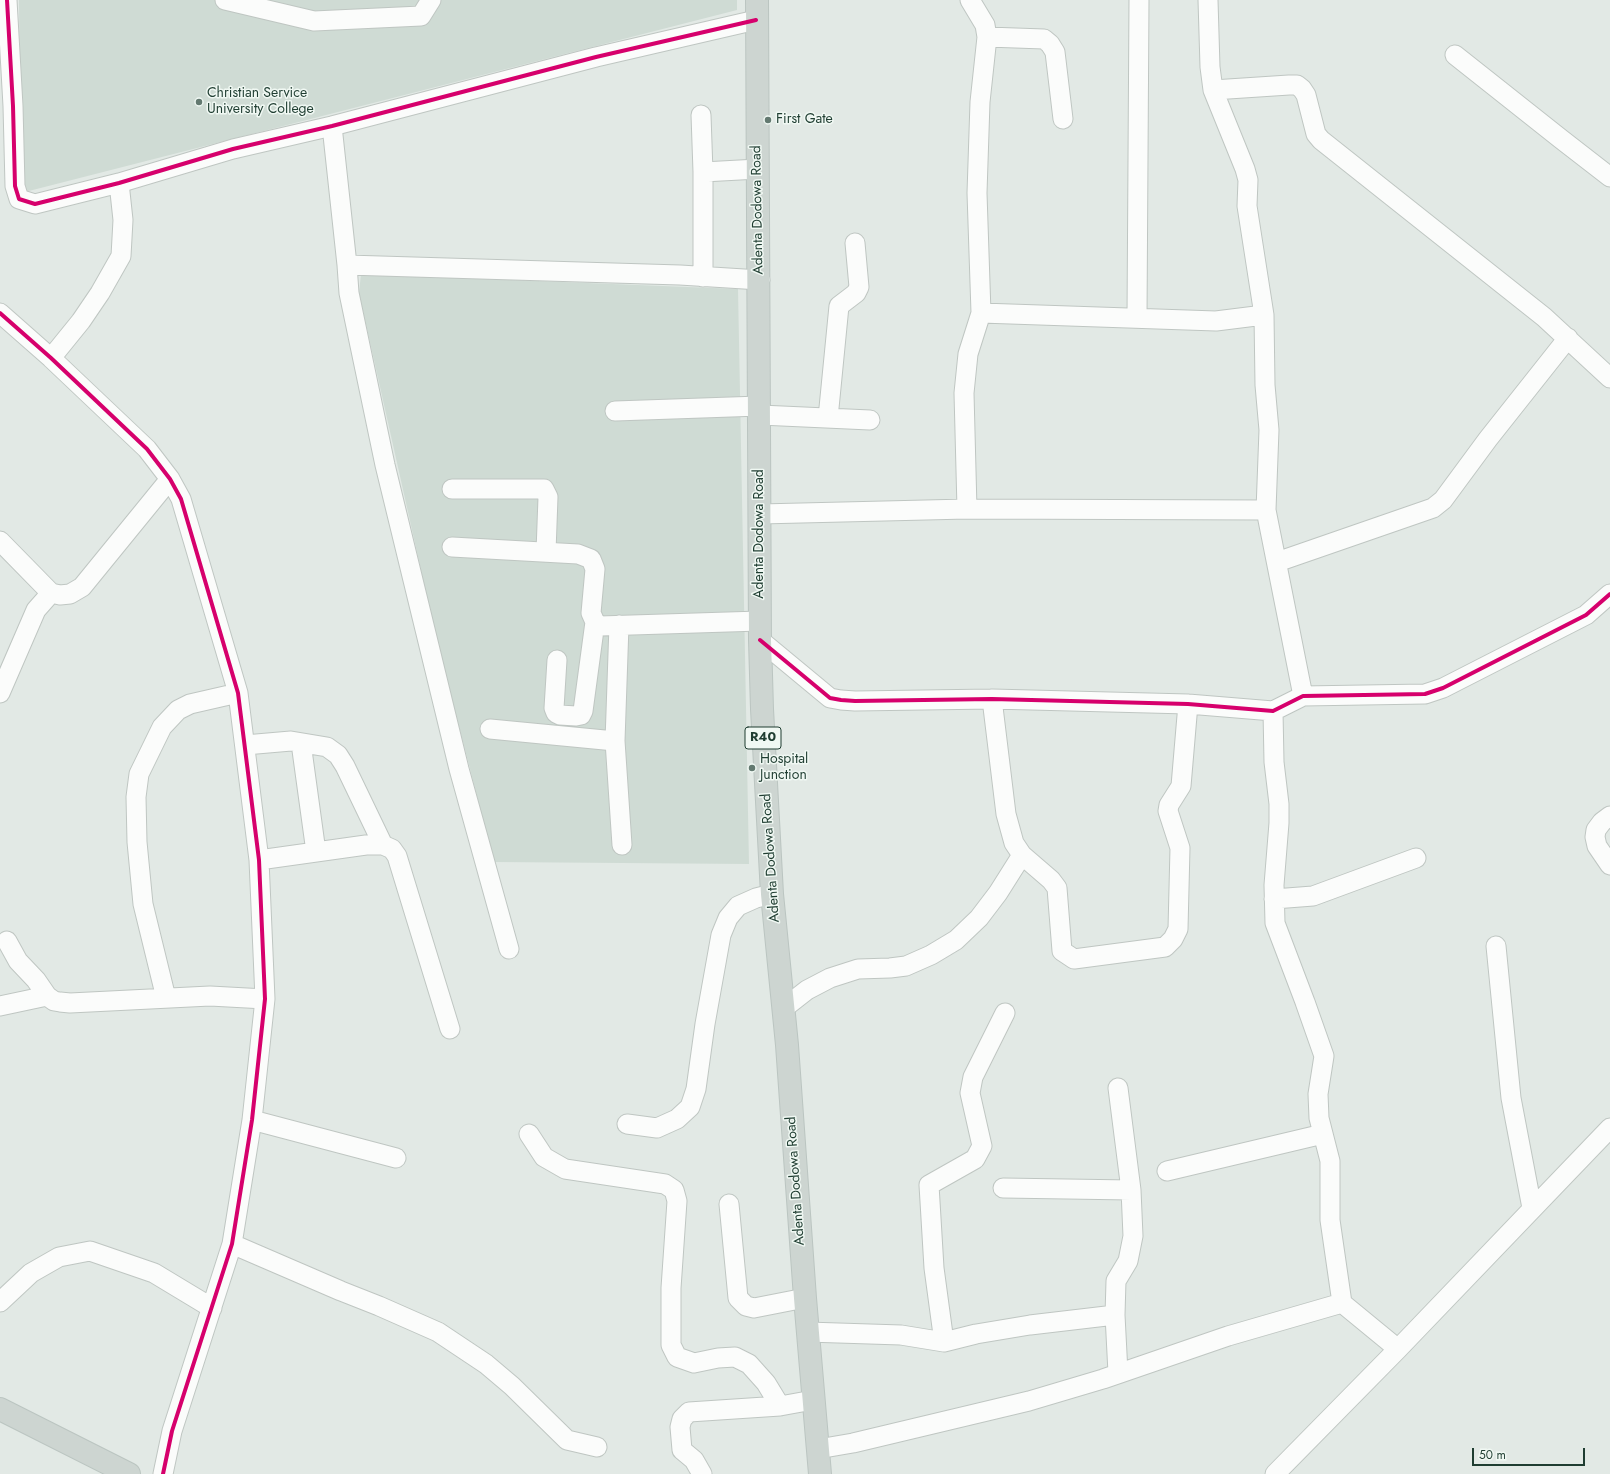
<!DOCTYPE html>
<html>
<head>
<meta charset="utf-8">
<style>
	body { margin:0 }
	#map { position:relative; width:1610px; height:1474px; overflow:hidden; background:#e2e9e5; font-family:Jost,sans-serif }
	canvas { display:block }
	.scale { position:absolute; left:1472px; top:1448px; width:113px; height:18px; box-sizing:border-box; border:2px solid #1f3d31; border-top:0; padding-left:5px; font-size:12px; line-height:14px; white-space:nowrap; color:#1f3d31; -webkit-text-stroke:3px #f0f8f3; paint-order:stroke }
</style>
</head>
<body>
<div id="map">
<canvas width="1610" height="1474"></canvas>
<div class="scale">50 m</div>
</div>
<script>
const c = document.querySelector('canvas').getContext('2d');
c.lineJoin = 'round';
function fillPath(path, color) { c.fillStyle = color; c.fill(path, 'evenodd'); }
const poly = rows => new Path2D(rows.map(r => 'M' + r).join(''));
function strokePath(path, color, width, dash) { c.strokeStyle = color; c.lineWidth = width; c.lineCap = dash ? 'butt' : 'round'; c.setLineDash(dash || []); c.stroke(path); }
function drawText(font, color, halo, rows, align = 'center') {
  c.font = font + ' Jost,sans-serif'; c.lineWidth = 3; c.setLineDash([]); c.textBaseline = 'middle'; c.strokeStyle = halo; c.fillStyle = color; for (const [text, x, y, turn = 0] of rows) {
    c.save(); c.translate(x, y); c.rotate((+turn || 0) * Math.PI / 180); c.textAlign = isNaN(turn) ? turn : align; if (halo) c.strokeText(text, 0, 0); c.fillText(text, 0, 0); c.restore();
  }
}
fillPath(poly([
	[19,0,737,0,737,10,21,193],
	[361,274,738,289,749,864,494,862,436,637,359,293]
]), '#cfdbd4');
const minor = poly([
	[7,0,13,106,15,186,19,199,35,204,119,183,233,149,332,126,596,57,756,20],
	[225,0,314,21,421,16,431,0],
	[1208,0,1210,67,1213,90,1245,169,1248,180,1247,206,1264,315,1265,385,1269,430,1266,510,1303,696],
	[987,37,1044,39,1050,44,1055,52,1063,119],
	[1455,55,1561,139,1610,177],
	[1213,90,1289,85,1297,85,1302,89,1306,95,1316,134,1321,140,1544,317,1610,378],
	[701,115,703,172],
	[332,126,347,265,349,293,385,465,459,769,509,949],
	[347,265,680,275,760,280],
	[703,277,703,172,758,169],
	[0,313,51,358,147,449,170,479,181,499,238,693,259,860,265,999,252,1120,232,1244,172,1431,163,1474],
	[981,313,1216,321,1264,315],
	[1137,318,1139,0],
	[51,358,81,321,100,293,121,256,123,220,119,183],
	[615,411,760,406],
	[760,415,870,420],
	[828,418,839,306,856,293,859,287,855,243],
	[452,489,544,489,548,497,546,552],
	[967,509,964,393,968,354,981,313,977,193,980,102,987,37,985,25,970,0],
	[760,514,967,509,1266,510],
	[0,541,51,593,60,595,70,594,82,587,170,479],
	[452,547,578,554,591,559,595,569,591,613,595,622,600,626,760,621],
	[1277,562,1433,508,1443,500,1488,439,1568,338],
	[619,625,615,741,622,845],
	[760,640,830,698,841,700,855,701,992,699,1188,704,1273,711,1303,696,1425,694,1443,688,1586,615,1610,594],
	[557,660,554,708,556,713,560,715,576,716,581,715,583,711,595,622],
	[0,693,36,610,51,593],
	[992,699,1006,814,1014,843,1022,855,1051,880,1057,888,1062,951,1074,959,1165,947,1173,939,1178,929,1180,848,1168,811,1169,805,1181,786,1188,704],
	[1273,711,1274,762,1279,804,1279,823,1274,885,1275,923,1305,1002,1324,1056,1318,1094,1319,1118,1330,1161,1330,1220,1342,1303,1398,1349],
	[490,729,615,741],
	[301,743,316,852],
	[245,745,291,741,327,747,338,755,345,766,383,845],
	[1610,816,1602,822,1596,830,1595,837,1597,846,1610,865],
	[259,860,366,845,383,845,392,849,397,856,450,1029],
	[1274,899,1313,896,1416,858],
	[7,941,18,961,36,980,47,996,54,1001,60,1002,70,1003,210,996,265,999],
	[1496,946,1511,1098,1532,1208],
	[166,998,143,904,137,842,136,797,139,774,162,727,178,710,190,704,238,693],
	[0,1006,47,996],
	[784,1008,807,990,830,978,858,969,890,968,906,966,931,955,956,940,979,918,998,893,1022,855],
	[1118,1088,1131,1190,1133,1236,1128,1261,1116,1281,1115,1315,1118,1373],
	[252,1120,396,1158],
	[627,1124,657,1128,677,1119,690,1107,696,1089,705,1024,721,935,728,918,738,906,756,898,772,894],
	[529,1134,544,1157,565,1169,665,1184,674,1190,677,1201,671,1288,671,1345,677,1357,694,1363,718,1358,735,1357,749,1364,766,1383,780,1406],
	[1167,1171,1323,1134],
	[1003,1188,1131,1190],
	[729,1204,738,1298,746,1306,754,1308,805,1298],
	[232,1244,341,1291,379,1306,438,1332,486,1364,512,1386,567,1440,597,1447],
	[0,1302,31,1273,59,1257,90,1251,154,1273,212,1308],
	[807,1332,901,1335,944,1342,976,1334,1030,1325,1115,1315],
	[944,1342,934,1268,929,1185,975,1159,982,1146,970,1093,973,1077,1005,1013],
	[818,1449,853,1443,1029,1401,1103,1379,1228,1336,1342,1303],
	[702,1474,694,1460,682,1450,680,1427,682,1419,689,1412,780,1406,813,1400],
	[1275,1474,1398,1349,1610,1128]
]);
const major = poly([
	[757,0,760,640,762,709,772,894,787,1045,805,1298,820,1474],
	[0,1409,129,1474]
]);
strokePath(minor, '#bfc6c2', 21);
strokePath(major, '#bbc5c1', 24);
strokePath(minor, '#fbfcfb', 19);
strokePath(major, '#cdd5d1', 22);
strokePath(poly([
	[7,0,13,106,15,186,19,199,35,204,119,183,233,149,332,126,596,57,756,20],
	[0,313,51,358,147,449,170,479,181,499,238,693,259,860,265,999,252,1120,232,1244,172,1431,163,1474],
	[760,640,830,698,841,700,855,701,992,699,1188,704,1273,711,1303,696,1425,694,1443,688,1586,615,1610,594]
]), '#d6006c', 4);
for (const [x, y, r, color] of [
	[199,102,4,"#637970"],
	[768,120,4,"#637970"],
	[752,768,4,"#637970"]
]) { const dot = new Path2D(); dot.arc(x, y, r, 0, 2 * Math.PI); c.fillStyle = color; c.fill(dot); strokePath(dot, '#f0f8f3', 1.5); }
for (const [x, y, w] of [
	[763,738,36]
]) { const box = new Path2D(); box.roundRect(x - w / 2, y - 11, w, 22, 3); c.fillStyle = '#f0f8f3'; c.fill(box); strokePath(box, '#1f3d31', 1); }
drawText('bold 13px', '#1f3d31', null, [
	["R40",763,738]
]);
drawText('14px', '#1f3d31', '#f0f8f3', [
	["Christian Service",207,94],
	["University College",207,110],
	["First Gate",776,120],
	["Hospital",760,760],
	["Junction",760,776]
], 'left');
drawText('14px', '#1f3d31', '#f0f8f3', [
	["Adenta Dodowa Road",758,210,-91],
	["Adenta Dodowa Road",760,534,-90],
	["Adenta Dodowa Road",771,858,-94],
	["Adenta Dodowa Road",796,1181,-94]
]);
</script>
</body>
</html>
